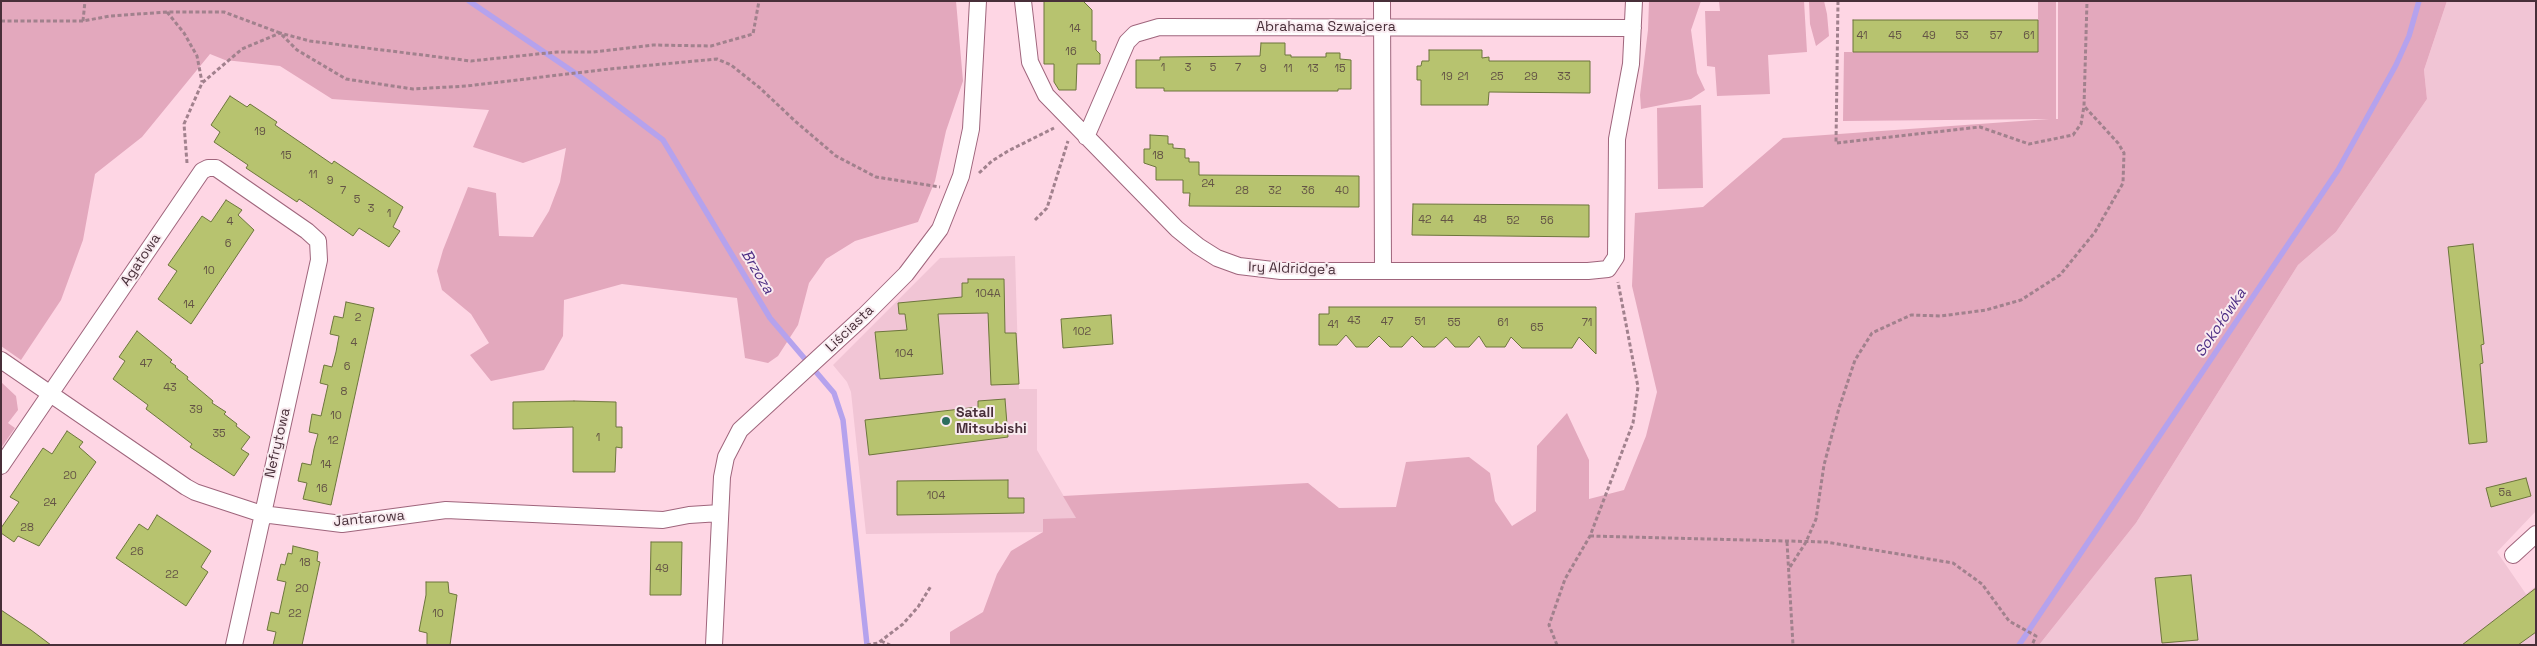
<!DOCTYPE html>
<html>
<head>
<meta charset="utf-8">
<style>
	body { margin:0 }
	#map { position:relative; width:2537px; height:646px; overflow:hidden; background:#fed6e4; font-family:"Space Grotesk",sans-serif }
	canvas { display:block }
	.frame { position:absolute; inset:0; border:2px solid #482f39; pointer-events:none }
</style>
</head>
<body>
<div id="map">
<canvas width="2537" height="646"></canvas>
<div class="frame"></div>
</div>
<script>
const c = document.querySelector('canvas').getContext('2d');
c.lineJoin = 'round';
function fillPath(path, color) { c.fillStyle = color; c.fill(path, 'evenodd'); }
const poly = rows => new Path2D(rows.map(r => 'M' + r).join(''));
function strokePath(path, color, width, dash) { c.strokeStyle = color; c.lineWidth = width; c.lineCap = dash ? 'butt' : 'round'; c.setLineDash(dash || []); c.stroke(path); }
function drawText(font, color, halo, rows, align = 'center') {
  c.font = font + ' "Space Grotesk",sans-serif'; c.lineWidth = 4; c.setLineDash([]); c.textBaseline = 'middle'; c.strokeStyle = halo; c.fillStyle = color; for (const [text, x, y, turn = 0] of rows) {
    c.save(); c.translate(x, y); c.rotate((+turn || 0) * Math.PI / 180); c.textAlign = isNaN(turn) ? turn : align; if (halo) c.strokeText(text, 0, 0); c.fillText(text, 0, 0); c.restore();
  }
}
fillPath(poly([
	[2447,1,2536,1,2536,511,2497,552,2526,594,2536,586,2536,645,2039,645,2136,523,2298,265,2336,232,2427,99,2424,70],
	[1015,256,1019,389,1037,389,1037,450,1077,519,1043,532,866,534,851,392,847,382,833,365,940,258]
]), '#f1c5d5');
fillPath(poly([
	[1,1,956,1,963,81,946,131,935,181,918,222,855,241,826,259,809,283,798,325,778,356,768,363,745,358,737,298,622,284,564,300,563,336,544,370,491,381,470,355,489,343,471,314,442,290,437,271,443,250,468,187,496,193,499,236,533,237,549,211,560,182,566,148,523,163,473,147,489,110,332,99,280,66,225,60,210,54,142,137,95,174,83,240,61,300,21,360,1,346],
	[1649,1,1701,1,1691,30,1697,73,1705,90,1691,99,1641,109,1640,95,1648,30],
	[1719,1,1804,1,1807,52,1768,55,1770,94,1717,96,1715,67,1707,66,1705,11,1720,11],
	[1809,1,1824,1,1827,14,1829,36,1816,46,1810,24],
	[2038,1,2056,1,2056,119,2058,119,2058,1,2447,1,2424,70,2427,99,2336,232,2298,265,2136,523,2039,645,950,645,950,632,983,612,997,574,1011,551,1043,532,1043,519,1076,518,1063,496,1308,483,1339,508,1396,507,1406,462,1469,457,1490,473,1495,501,1512,526,1536,511,1537,446,1567,413,1589,460,1589,499,1624,490,1646,436,1657,392,1632,286,1635,213,1703,207,1783,138,2049,119,1843,121,1844,52,2038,52],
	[1701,105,1703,188,1658,189,1657,108],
	[1,382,16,396,18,410,8,423,15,428,1,448]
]), '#e3a8bd');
strokePath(poly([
	[469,1,575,73,663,140,770,318,834,393,843,420,867,645],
	[2019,645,2338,170,2396,65,2409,36,2419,1]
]), '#b5a2ed', 5.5);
const building = poly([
	[1044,1,1083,1,1092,10,1092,41,1096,41,1096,50,1100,54,1100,64,1077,64,1076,90,1059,90,1054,82,1054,64,1044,64,1044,1],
	[1853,20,2038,20,2038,52,1853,52,1853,20],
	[1261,43,1285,43,1285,55,1291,55,1291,57,1326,57,1326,53,1340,53,1340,59,1351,60,1351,89,1338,89,1338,91,1164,91,1164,88,1136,88,1136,60,1160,60,1160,57,1260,56,1261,43],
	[1429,50,1482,50,1482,58,1489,57,1489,61,1590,61,1590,93,1489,92,1488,105,1421,105,1421,80,1417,80,1417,66,1421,66,1422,61,1429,61,1429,50],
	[230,96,247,107,250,104,277,122,275,125,332,164,334,161,403,207,393,227,400,231,389,247,359,228,353,236,299,199,297,202,246,168,248,165,214,142,220,132,211,125,230,96],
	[1150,135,1168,136,1168,144,1173,144,1173,148,1185,149,1185,158,1189,158,1189,162,1199,162,1199,175,1359,176,1359,207,1189,206,1190,193,1183,193,1183,180,1156,180,1156,167,1144,163,1144,149,1150,149,1150,135],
	[226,200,242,210,238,215,254,230,191,324,158,299,177,271,168,265,202,216,211,222,226,200],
	[1413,204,1589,205,1589,237,1412,235,1413,204],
	[2473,244,2484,344,2481,345,2483,363,2480,364,2487,442,2469,444,2448,247,2473,244],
	[968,279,1004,279,1005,333,1016,333,1019,384,991,385,988,313,938,314,943,374,880,379,875,332,907,330,905,314,899,314,898,303,962,297,962,283,968,283,968,279],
	[346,302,374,308,331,505,303,499,307,483,298,481,302,463,311,465,314,449,318,434,309,432,312,414,321,416,328,385,320,383,324,365,332,367,336,352,339,336,330,334,334,316,343,318,346,302],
	[1329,307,1596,307,1596,354,1579,337,1572,348,1522,348,1511,337,1505,347,1486,347,1479,336,1469,347,1455,347,1446,337,1435,347,1423,347,1412,336,1402,347,1390,347,1379,336,1368,347,1356,347,1346,335,1337,345,1319,345,1319,314,1329,314,1329,307],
	[1111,315,1113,344,1063,348,1061,319,1111,315],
	[137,331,172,360,170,362,176,366,175,367,188,377,187,379,213,401,212,403,226,412,224,414,237,424,236,426,250,437,241,449,249,454,234,476,190,447,192,444,146,409,148,405,113,379,125,361,119,357,137,331],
	[1005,399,1008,437,869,455,865,420,978,407,978,401,1005,399],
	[574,401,616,402,616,427,622,427,622,448,616,447,615,472,573,472,573,427,513,429,513,402,574,401],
	[67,431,83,442,79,447,96,462,39,546,18,536,14,542,1,533,1,528,19,502,10,497,43,448,52,454,67,431],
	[2526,478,2531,496,2491,507,2486,488,2526,478],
	[1008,480,1008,498,1024,498,1024,513,897,515,897,481,1008,480],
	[157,515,211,551,201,567,208,572,186,606,116,558,139,524,148,530,157,515],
	[651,542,682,542,681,595,650,595,651,542],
	[293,546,318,552,317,561,320,562,302,645,273,645,276,632,267,630,271,612,279,614,286,582,277,580,281,564,285,565,288,553,292,554,293,546],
	[2191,575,2198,640,2162,643,2155,578,2191,575],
	[426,582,448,582,449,593,457,595,450,645,427,645,427,633,419,631,426,595,426,582],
	[2536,588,2536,632,2518,645,2462,645,2536,588],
	[1,610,31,630,51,645,1,645,1,610]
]);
fillPath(building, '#b7c36f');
strokePath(building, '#6d753c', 1);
const street = poly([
	[1023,1,1030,62,1046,95,1177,229,1198,246,1217,258,1239,266,1281,271,1588,271,1608,269,1616,257,1617,139,1631,64,1634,1],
	[1382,1,1383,271],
	[1086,137,1127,42,1135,34,1159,27,1633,28],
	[1,360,186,487,195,492,262,514,342,524,446,510,663,520,689,515,720,513],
	[1,466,202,171,208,168,216,168,307,231,318,241,319,260,234,645],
	[2513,555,2536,534],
	[714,645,722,477,726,457,740,430,864,316,906,274,940,229,961,176,971,129,978,1]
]);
strokePath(street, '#9f657c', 18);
strokePath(poly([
	[1838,1,1836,143,1980,127,2029,144,2073,135,2081,124,2084,106,2087,1],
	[167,12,184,33,197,56,202,82],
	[1,21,83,21,110,16,167,12,224,12,280,33,297,50,346,79,413,89,467,86,609,69,717,59,731,65,760,88,795,121,836,156,876,177,940,187],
	[83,21,85,1],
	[187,163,184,124,202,83,242,49,280,33,310,41,471,61,557,52,593,52,653,45,711,46,753,34,759,1],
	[979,173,992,161,1008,151,1054,128],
	[1035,220,1047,208,1068,141],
	[1590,536,1826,542,1953,563,1982,584,2009,621,2036,636,2032,645],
	[1787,542,1793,645],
	[1790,567,1806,542,1816,519,1824,465,1839,408,1855,360,1872,333,1911,315,1941,316,1986,310,2021,300,2060,275,2095,232,2123,183,2124,153,2118,143,2084,106],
	[881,641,890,645],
	[867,645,878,643,903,624,918,607,931,586],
	[1557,645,1549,625,1565,579,1590,536,1633,423,1638,387,1618,282]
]), '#a1818d', 3, [4, 2.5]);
strokePath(street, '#fff', 16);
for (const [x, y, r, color] of [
	[946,421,5,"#2c6e5e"]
]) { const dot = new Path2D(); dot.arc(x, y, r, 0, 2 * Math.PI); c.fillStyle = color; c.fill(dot); strokePath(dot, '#f9ebf0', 2); }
drawText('11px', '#645446', null, [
	["14",1075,29],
	["41",1862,36],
	["45",1895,36],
	["49",1929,36],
	["53",1962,36],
	["57",1996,36],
	["61",2029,36],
	["16",1071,52],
	["1",1163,68],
	["3",1188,68],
	["5",1213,68],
	["7",1238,68],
	["9",1263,69],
	["11",1288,69],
	["13",1313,69],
	["15",1340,69],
	["19",1447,77],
	["21",1463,77],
	["25",1497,77],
	["29",1531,77],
	["33",1564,77],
	["19",260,132],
	["15",286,156],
	["18",1158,156],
	["11",313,175],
	["9",330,181],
	["24",1208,184],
	["7",343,191],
	["28",1242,191],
	["32",1275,191],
	["36",1308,191],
	["40",1342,191],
	["5",357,200],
	["3",371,209],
	["1",389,214],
	["42",1425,220],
	["44",1447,220],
	["48",1480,220],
	["52",1513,221],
	["56",1547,221],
	["4",230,222],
	["6",228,244],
	["10",209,271],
	["104A",988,294],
	["14",189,305],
	["2",358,318],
	["43",1354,321],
	["47",1387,322],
	["51",1420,322],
	["55",1454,323],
	["61",1503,323],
	["71",1587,323],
	["41",1333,325],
	["65",1537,328],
	["102",1082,332],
	["4",354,343],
	["104",904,354],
	["47",146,364],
	["6",347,367],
	["43",170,388],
	["8",344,392],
	["39",196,410],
	["10",336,416],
	["35",219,434],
	["1",598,438],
	["12",333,441],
	["14",326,465],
	["20",70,476],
	["16",322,489],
	["5a",2505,493],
	["104",936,496],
	["24",50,503],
	["28",27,528],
	["26",137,552],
	["18",305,563],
	["49",662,569],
	["22",172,575],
	["20",302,589],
	["22",295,614],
	["10",438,614]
]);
drawText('14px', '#482f39', '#f9ebf0', [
	["Abrahama Szwajcera",1326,27],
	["Agatowa",141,260,-56],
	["Iry Aldridge’a",1292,269,2],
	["Liściasta",850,329,-44],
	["Nefrytowa",278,443,-77],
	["Jantarowa",369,519,-5]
]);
drawText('bold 14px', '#482f39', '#f9ebf0', [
	["Satall",956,413],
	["Mitsubishi",956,429]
], 'left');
drawText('italic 15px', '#4c2d84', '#f9ebf0', [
	["Brzoza",757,272,59],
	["Sokołówka",2221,323,-56]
]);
</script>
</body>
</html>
